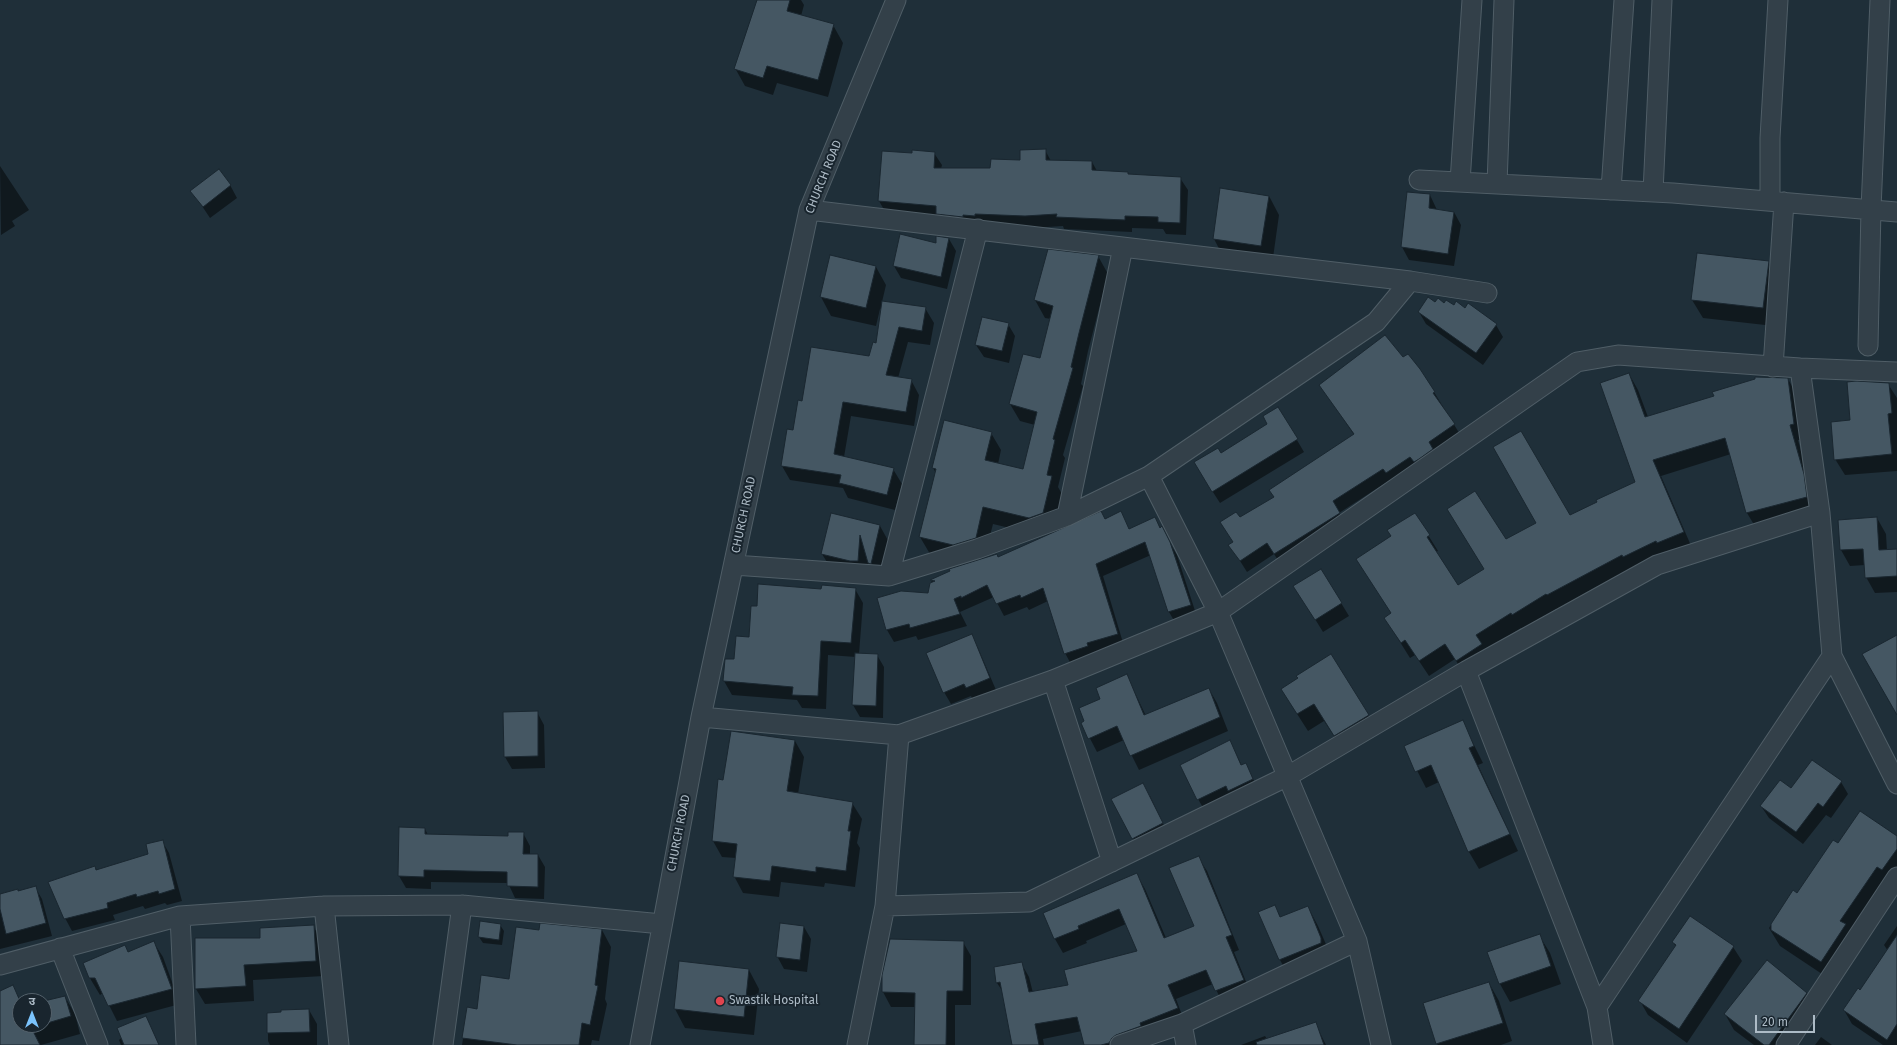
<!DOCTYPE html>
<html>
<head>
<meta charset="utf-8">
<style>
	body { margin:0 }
	#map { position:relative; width:1897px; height:1045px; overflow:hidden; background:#1f2f39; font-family:"Fira Sans","Noto Sans Devanagari",sans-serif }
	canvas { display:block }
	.north { position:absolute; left:12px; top:993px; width:40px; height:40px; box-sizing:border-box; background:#19252e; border:1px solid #54616b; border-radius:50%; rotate:0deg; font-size:11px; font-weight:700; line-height:16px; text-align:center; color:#adbbc6 }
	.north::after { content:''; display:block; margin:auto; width:14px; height:18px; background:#7bc4fd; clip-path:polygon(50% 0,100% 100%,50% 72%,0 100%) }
	.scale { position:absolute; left:1755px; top:1015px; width:60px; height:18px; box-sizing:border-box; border:2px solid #adbbc6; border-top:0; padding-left:5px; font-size:12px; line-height:14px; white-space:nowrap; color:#adbbc6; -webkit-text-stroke:3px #19252e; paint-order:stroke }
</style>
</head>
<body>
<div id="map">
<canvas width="1897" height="1045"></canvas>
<div class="north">उ</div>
<div class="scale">20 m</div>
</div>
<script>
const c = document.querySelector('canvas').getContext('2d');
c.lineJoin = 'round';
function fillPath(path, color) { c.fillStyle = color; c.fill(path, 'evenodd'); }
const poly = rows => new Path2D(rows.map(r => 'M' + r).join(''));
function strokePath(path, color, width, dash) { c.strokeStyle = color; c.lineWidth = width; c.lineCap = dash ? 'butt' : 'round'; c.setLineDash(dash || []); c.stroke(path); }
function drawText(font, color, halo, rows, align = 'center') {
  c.font = font + ' "Fira Sans",sans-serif'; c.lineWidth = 4; c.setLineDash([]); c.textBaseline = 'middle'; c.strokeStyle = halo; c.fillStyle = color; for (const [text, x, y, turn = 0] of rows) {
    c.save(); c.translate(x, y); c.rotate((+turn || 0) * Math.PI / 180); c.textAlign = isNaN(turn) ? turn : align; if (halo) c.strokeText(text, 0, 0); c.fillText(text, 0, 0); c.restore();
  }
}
fillPath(poly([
	[758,0,801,0,804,5,801,16,833,25,843,43,828,97,777,83,773,95,745,86,735,68],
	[1045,150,1051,161,1092,162,1097,171,1127,172,1129,175,1180,178,1188,190,1186,235,1166,234,1163,229,1132,228,1132,232,1064,229,1063,226,1032,228,886,213,879,201,913,155,934,153,942,165,941,169,991,169,1021,161],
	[0,166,29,210,12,221,15,226,1,235],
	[230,185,237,198,210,218,192,191],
	[1221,189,1269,196,1279,215,1272,265,1224,258,1214,239],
	[1408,193,1430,195,1437,210,1454,212,1461,225,1454,266,1409,260,1402,247],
	[949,239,956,251,947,289,901,278,894,266],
	[1049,250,1098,256,1108,274,1088,351,1081,384,1083,386,1063,455,1065,458,1058,487,1062,494,1053,530,1039,535,993,524,985,555,930,554,920,537,936,473,933,468,945,421,991,433,1001,450,998,464,1024,470,1035,425,1020,421,1010,404,1041,360,1051,319,1045,318,1035,300],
	[831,256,876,267,886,285,882,302,925,308,934,323,930,345,908,342,898,378,911,380,919,395,914,426,851,416,844,457,893,469,902,484,895,510,848,498,843,488,790,480,782,466,803,402,870,357,877,345,882,309,880,309,876,326,831,316,821,297],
	[1768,262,1779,281,1774,326,1703,318,1692,300],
	[1435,304,1465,309,1496,325,1503,337,1483,365,1426,324,1419,312],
	[1008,324,1015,336,1009,363,984,357,976,345],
	[1629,374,1638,390,1648,417,1788,379,1797,395,1802,440,1798,440,1812,491,1815,512,1756,528,1747,513,1731,454,1661,476,1692,548,1557,610,1556,609,1522,630,1521,628,1485,651,1465,676,1455,659,1429,676,1415,655,1410,658,1395,634,1392,614,1357,559,1392,537,1415,514,1438,551,1436,552,1458,586,1485,569,1506,540,1569,517,1637,482],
	[1888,384,1897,398,1897,471,1845,475,1835,459,1852,421],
	[1321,385,1434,392,1461,436,1393,484,1390,480,1339,513,1346,525,1281,565,1274,554,1247,572,1230,545,1234,543,1239,518,1275,497,1354,435],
	[1278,408,1304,452,1220,503,1202,475,1220,454,1269,425],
	[1120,513,1129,530,1155,519,1177,555,1197,617,1176,624,1169,612,1151,555,1103,576,1124,646,1072,666,1065,653,1048,601,1029,610,1027,607,1004,616,994,597,960,612,967,626,918,640,916,636,894,642,887,630,878,599,929,594,933,583,931,581,951,572,998,558],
	[832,514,880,526,890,544,879,582,869,564,868,581,833,572,822,554],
	[1877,518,1886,534,1887,551,1897,550,1897,592,1875,593,1866,577,1865,565,1850,566,1841,550,1839,521],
	[1321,570,1349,616,1323,632,1302,598],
	[855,589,863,603,859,654,877,655,884,667,883,718,860,717,853,705,856,657,828,655,826,709,802,708,797,700,732,695,724,681,726,660,735,660,750,638,758,607,822,590],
	[971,636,978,648,996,690,973,700,971,696,951,704,944,692],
	[1331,656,1379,733,1345,753,1324,721,1308,731,1292,706],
	[1127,676,1146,716,1209,689,1217,703,1228,731,1139,770,1124,740,1097,752,1082,723,1086,722,1102,699],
	[537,712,544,725,545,768,512,769,505,757],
	[1462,721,1483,763,1478,765,1518,851,1479,869,1469,852,1439,782,1426,788,1405,747],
	[795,741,804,757,798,794,852,803,862,819,857,843,860,848,855,887,825,883,824,887,781,882,779,897,743,893,734,876,736,858,722,857,713,841,724,781],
	[1230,741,1242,766,1245,764,1260,792,1205,811,1198,799],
	[1841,782,1848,794,1831,818,1826,815,1803,844,1769,818,1761,806,1791,789],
	[1150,796,1169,836,1140,851,1133,839],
	[400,828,425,829,428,835,509,837,523,833,530,846,530,855,538,855,545,867,544,899,515,898,508,883,431,882,431,889,406,888,399,876],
	[1897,838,1897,882,1831,980,1780,946,1769,928,1793,891,1798,894,1838,844],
	[162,841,169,853,182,901,167,905,165,903,145,909,143,906,113,915,115,920,72,931,65,918,95,867,97,870,150,855],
	[1198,857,1207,871,1239,950,1234,952,1251,994,1224,1005,1213,984,1176,999,1185,1023,1136,1045,1085,1045,1082,1031,1043,1039,1044,1045,1013,1045,1003,992,997,983,1021,963,1029,977,1033,993,1069,986,1138,951,1126,924,1086,941,1087,943,1063,953,1055,939,1137,875,1145,889,1166,938,1195,926],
	[35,887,42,899,52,936,0,949,0,895,19,892],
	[1275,906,1281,918,1308,907,1318,926,1332,958,1290,978,1280,960,1260,912],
	[781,924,804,927,811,939,807,972,784,969,777,956],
	[500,925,504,931,502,945,483,943,479,937],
	[313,926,322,941,324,976,253,980,254,1001,205,1004,196,989,261,939],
	[1897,926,1897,1045,1883,1045,1852,1024,1844,1010,1860,991,1888,951,1884,945],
	[602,930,611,947,605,999,607,1004,599,1041,592,1040,591,1045,462,1045,468,1008,478,1010,510,980,540,932],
	[1539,935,1550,953,1561,984,1510,1002,1500,984],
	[963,942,971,956,971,1005,955,1005,955,1045,915,1045,916,1007,891,1007,883,992,883,975],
	[1673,942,1733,947,1742,961,1687,1043,1648,1015,1640,1001,1676,947],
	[154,943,163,957,180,1004,117,1021,103,993,100,995,91,980,84,964,128,953],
	[680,962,749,970,759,989,754,1035,685,1028,675,1009],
	[1489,983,1499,1001,1512,1041,1501,1045,1438,1045,1437,1044],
	[12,987,21,1001,20,1025,44,1025,44,1002,65,997,75,1014,80,1034,41,1045,0,1045,0,992],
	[1807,993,1815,1009,1789,1045,1754,1045,1734,1030,1725,1014],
	[309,1010,317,1024,317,1045,270,1045,268,1041,268,1014],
	[146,1017,159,1045,121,1045,119,1040],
	[1315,1023,1326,1045,1241,1045,1265,1036,1267,1039],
	[1821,1037,1832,1045,1815,1045]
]), '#0007');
const building = poly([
	[757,0,790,0,787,11,834,24,818,80,767,66,763,78,734,69,757,0],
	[1046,149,1046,160,1092,161,1092,170,1128,172,1128,174,1181,177,1180,223,1158,222,1158,217,1125,216,1125,220,1056,217,1057,214,1025,216,975,214,975,216,963,215,963,217,936,214,936,206,878,201,882,151,912,153,912,150,935,152,934,168,990,168,991,159,1020,160,1020,150,1046,149],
	[219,169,231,185,203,207,190,191,219,169],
	[1220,188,1269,196,1261,246,1213,239,1220,188],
	[1407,192,1430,194,1429,208,1454,212,1448,254,1401,247,1407,192],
	[900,234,936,243,936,236,949,238,941,277,893,266,900,234],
	[1048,249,1099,255,1079,333,1071,367,1073,368,1053,439,1055,440,1047,475,1052,476,1043,513,1029,518,983,507,976,538,953,545,919,537,936,469,932,468,944,420,992,432,985,460,1023,469,1037,412,1009,404,1023,354,1040,358,1053,306,1034,300,1048,249],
	[1697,253,1769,261,1763,308,1691,300,1697,253],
	[830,255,876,266,866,308,820,297,830,255],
	[1428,297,1435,302,1438,298,1444,303,1446,300,1454,305,1456,301,1465,308,1468,303,1497,324,1476,353,1418,312,1428,297],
	[882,301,926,307,922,331,899,327,886,375,912,379,906,412,843,402,834,454,894,468,887,495,839,483,841,475,781,466,787,429,793,430,798,400,802,401,811,347,869,356,873,342,876,343,882,301],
	[982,317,1009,323,1002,351,975,345,982,317],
	[1385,335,1403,357,1408,354,1420,369,1435,392,1433,393,1455,424,1429,442,1433,449,1419,459,1414,462,1410,457,1386,473,1383,469,1333,501,1340,513,1274,554,1267,543,1240,561,1228,545,1233,542,1220,522,1236,512,1240,517,1274,497,1269,490,1354,434,1319,385,1385,335],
	[1629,373,1645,417,1714,396,1712,392,1755,379,1755,377,1788,378,1794,424,1790,425,1804,474,1807,497,1746,513,1725,438,1653,460,1684,532,1657,543,1656,541,1623,557,1622,555,1547,595,1546,594,1512,615,1511,613,1476,635,1482,644,1456,661,1445,644,1419,661,1405,640,1401,643,1384,618,1391,613,1356,559,1391,536,1387,530,1415,513,1430,535,1427,537,1458,585,1484,569,1447,509,1475,491,1506,539,1536,523,1493,447,1521,431,1570,515,1597,502,1596,500,1635,482,1600,383,1629,373],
	[1856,381,1889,383,1892,413,1888,414,1892,454,1834,460,1831,422,1850,420,1847,382,1856,381],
	[1278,407,1298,439,1212,492,1194,462,1218,448,1221,453,1267,424,1263,416,1278,407],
	[1101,511,1105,519,1121,511,1129,529,1155,517,1160,528,1162,526,1170,542,1191,605,1168,612,1145,542,1096,564,1118,634,1087,643,1088,646,1064,654,1043,588,1021,598,1020,595,996,604,987,585,961,598,961,596,954,599,960,614,910,628,909,624,886,630,877,598,901,591,928,593,930,583,935,581,930,580,950,571,949,569,997,554,998,557,1101,511],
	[831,513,880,525,871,564,868,563,860,535,858,561,850,561,821,554,831,513],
	[1877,517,1879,550,1897,549,1897,576,1865,578,1863,549,1840,550,1838,520,1877,517],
	[1321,569,1342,603,1315,620,1293,586,1321,569],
	[758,584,821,589,822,585,856,588,851,643,821,641,818,696,792,695,793,687,723,681,725,659,734,659,736,636,749,637,751,606,757,606,758,584],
	[972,634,990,678,966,688,964,684,943,693,926,653,972,634],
	[1897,635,1897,715,1862,654,1897,635],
	[855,653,878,654,876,706,852,705,855,653],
	[1331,654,1369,715,1334,736,1314,704,1297,714,1281,689,1298,678,1296,676,1331,654],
	[1127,674,1144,715,1209,688,1220,717,1130,756,1117,726,1088,739,1081,723,1084,721,1079,708,1100,699,1096,688,1127,674],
	[538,711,538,756,504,757,503,712,538,711],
	[1463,720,1474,746,1469,748,1510,834,1468,852,1431,765,1415,772,1404,746,1463,720],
	[731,731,795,740,787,791,853,802,848,831,851,831,846,871,816,867,816,872,772,866,770,881,733,877,737,844,712,841,718,779,723,780,731,731],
	[1230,740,1241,765,1246,763,1253,779,1228,791,1226,786,1197,800,1180,765,1230,740],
	[1812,760,1842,781,1823,807,1818,803,1796,832,1760,806,1780,780,1791,788,1812,760],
	[1143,783,1163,823,1132,839,1111,799,1143,783],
	[1860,811,1897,836,1897,849,1882,870,1877,867,1840,921,1846,924,1821,962,1771,930,1771,924,1793,890,1797,893,1833,840,1838,843,1860,811],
	[399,827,425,828,425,834,508,836,508,832,524,832,523,854,538,854,538,887,507,886,507,872,424,870,424,877,398,876,399,827],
	[163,840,175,889,159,894,158,891,137,897,136,894,107,903,108,908,64,919,48,882,95,866,96,870,148,854,146,844,163,840],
	[1199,856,1232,935,1226,937,1244,980,1215,991,1206,970,1168,985,1178,1008,1140,1023,1141,1026,1116,1035,1112,1038,1109,1043,1101,1045,1084,1045,1077,1017,1035,1024,1039,1045,1012,1045,1000,982,996,983,994,967,1022,962,1029,992,1068,985,1064,970,1137,951,1119,909,1078,926,1079,929,1054,939,1043,913,1137,873,1164,938,1194,926,1169,868,1199,856],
	[36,886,46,923,6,934,0,909,0,894,18,889,18,891,36,886],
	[1275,905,1280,917,1308,906,1321,938,1321,943,1279,960,1258,912,1275,905],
	[1690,916,1734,946,1679,1029,1638,1001,1676,945,1672,942,1690,916],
	[480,921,501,924,499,940,478,937,480,921],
	[540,923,602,929,595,985,598,986,590,1025,582,1023,579,1045,517,1045,462,1038,467,1007,477,1009,481,975,509,979,516,927,539,930,540,923],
	[780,923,804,926,800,960,776,957,780,923],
	[314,925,316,961,244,965,246,986,195,989,195,938,260,938,260,928,314,925],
	[1540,934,1551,966,1499,984,1487,952,1540,934],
	[1897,935,1897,1024,1887,1040,1843,1010,1858,988,1860,990,1897,935],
	[890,939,964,941,963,991,947,991,946,1045,914,1045,915,993,882,992,882,975,890,939],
	[154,941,172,989,108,1006,95,978,89,978,83,963,125,945,128,952,154,941],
	[1767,960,1807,993,1769,1045,1764,1045,1724,1014,1767,960],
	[679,961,749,969,744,1017,674,1009,679,961],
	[1489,982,1503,1023,1436,1044,1423,1003,1489,982],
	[13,985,20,1001,20,1025,39,1025,31,1027,40,1045,0,1045,0,991,13,985],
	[65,996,71,1016,44,1024,44,1001,65,996],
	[309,1009,310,1032,267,1033,267,1013,281,1012,281,1010,309,1009],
	[146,1016,159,1045,124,1045,117,1028,146,1016],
	[1316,1022,1324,1045,1257,1045,1256,1042,1316,1022]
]);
fillPath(building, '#455763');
strokePath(building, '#1a2730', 1);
const street = poly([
	[1419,180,1673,193,1897,212],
	[1460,182,1472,0],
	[1497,184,1504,0],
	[1611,190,1624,0],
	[1653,192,1662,0],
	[1770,201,1770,138,1778,0],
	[1410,281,1487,293],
	[1868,346,1871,209,1880,0],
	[1773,367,1784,202],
	[1800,368,1820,513,1832,656,1897,784],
	[1149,476,1218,612,1357,941,1381,1045],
	[1067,516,1123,247],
	[734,565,889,576,977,549,1067,516,1149,476,1376,322,1410,281,809,210],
	[889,576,978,229],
	[1466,671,1597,1007,1603,1045],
	[1053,680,1112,862],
	[701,717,899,735,1053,680,1218,612,1577,362,1618,355,1800,368,1897,372],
	[324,906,339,1045],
	[885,906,1029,902,1288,776,1466,671,1657,565,1820,513],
	[180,916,186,1045],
	[60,948,98,1045],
	[0,965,180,916,324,906,462,905,662,924],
	[1597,1007,1832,656],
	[1182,1024,1186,1045],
	[443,1045,462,905],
	[640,1045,701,717,809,210,896,0],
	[857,1045,885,906,899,735],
	[1120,1045,1182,1024,1357,941],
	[1786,1045,1897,877]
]);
strokePath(street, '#505e67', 21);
strokePath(street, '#334049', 19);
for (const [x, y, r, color] of [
	[720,1001,5,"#e0444e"]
]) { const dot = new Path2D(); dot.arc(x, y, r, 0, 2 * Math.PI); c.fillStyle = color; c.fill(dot); strokePath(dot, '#19252e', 1.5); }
drawText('12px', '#adbbc6', '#19252e', [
	["CHURCH ROAD",824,177,-68],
	["CHURCH ROAD",744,515,-78],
	["CHURCH ROAD",679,833,-79]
]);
drawText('12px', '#adbbc6', '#19252e', [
	["Swastik Hospital",729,1001]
], 'left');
</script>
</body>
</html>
